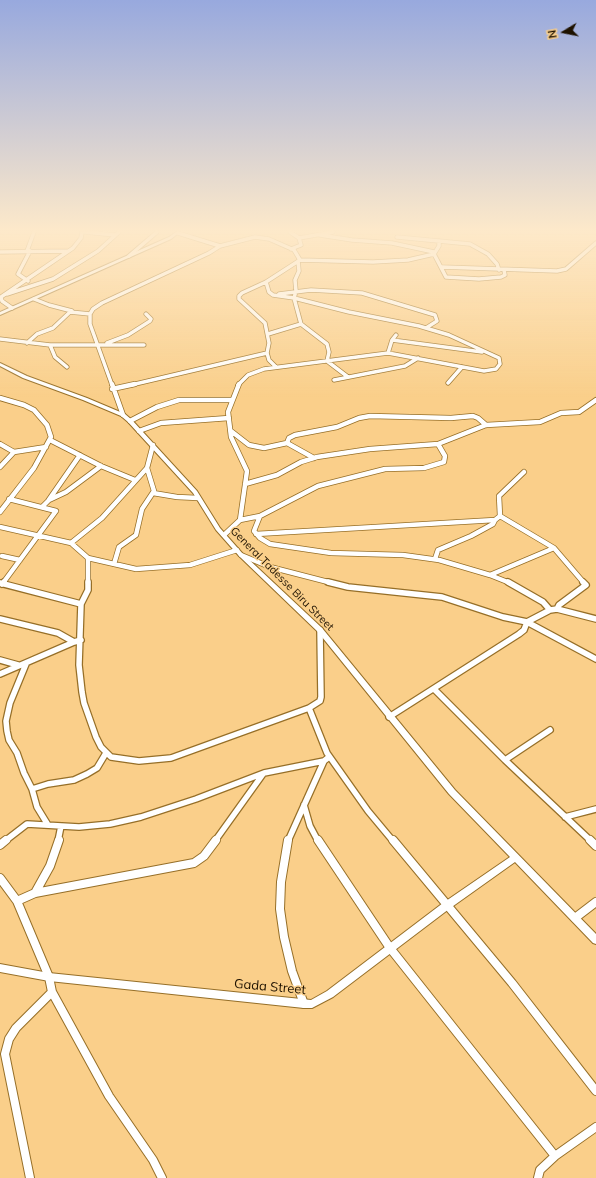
<!DOCTYPE html>
<html>
<head>
<meta charset="utf-8">
<style>
	body { margin:0 }
	#map { position:relative; width:596px; height:1178px; overflow:hidden; background:#facf8a; font-family:Mulish,sans-serif }
	canvas { display:block }
	.north { position:absolute; left:544px; top:12px; width:40px; height:40px; -webkit-text-stroke:3px #facf8a; paint-order:stroke; rotate:260deg; font-size:11px; font-weight:700; line-height:16px; text-align:center; color:#1e1200 }
	.north::after { content:''; display:block; margin:auto; width:14px; height:18px; background:#1e1200; clip-path:polygon(50% 0,100% 100%,50% 72%,0 100%) }
</style>
</head>
<body>
<div id="map">
<canvas width="596" height="1178"></canvas>
<div class="north">N</div>
</div>
<script>
const c = document.querySelector('canvas').getContext('2d');
c.lineJoin = 'round';
const poly = rows => new Path2D(rows.map(r => 'M' + r).join(''));
function strokePath(path, color, width, dash) { c.strokeStyle = color; c.lineWidth = width; c.lineCap = dash ? 'butt' : 'round'; c.setLineDash(dash || []); c.stroke(path); }
function fillPath(path, color) { c.fillStyle = color; c.fill(path, 'evenodd'); }
function drawText(font, color, halo, rows, align = 'center') {
  c.font = font + ' Mulish,sans-serif'; c.lineWidth = 3; c.setLineDash([]); c.textBaseline = 'middle'; c.strokeStyle = halo; c.fillStyle = color; for (const [text, x, y, turn = 0] of rows) {
    c.save(); c.translate(x, y); c.rotate((+turn || 0) * Math.PI / 180); c.textAlign = isNaN(turn) ? turn : align; if (halo) c.strokeText(text, 0, 0); c.fillText(text, 0, 0); c.restore();
  }
}
const minorFar3 = poly([
	[85,232,115,235],
	[290,232,299,238,301,245,291,249],
	[178,233,220,246],
	[320,235,352,240,392,243,434,252],
	[397,237,470,244,488,254,497,264,499,270],
	[299,238,333,232],
	[27,251,34,232],
	[0,252,69,251],
	[434,254,446,277,479,279,501,277,505,275,504,270],
	[129,256,157,232],
	[298,261,299,271,295,280,296,291,294,298,301,324,327,344,329,352,327,361,348,377],
	[442,267,557,271,566,269,596,243],
	[28,281,18,274,30,251],
	[7,294,53,279,98,251,119,232],
	[279,294,311,290,362,293,435,315,437,321,426,328],
	[34,299,49,305,72,311],
	[12,308,2,301,1,297,73,248,81,238,82,232],
	[268,334,301,324],
	[0,339,50,345,144,345],
	[392,340,482,352],
	[27,343,37,334,53,328,70,312,90,314],
	[107,343,128,335,150,321,151,319,146,314],
	[50,345,55,357,67,367],
	[388,353,392,340,396,335],
	[276,367,269,360,267,353,269,343,265,323,239,299,239,296,242,293,266,282,300,260,373,262,408,260,434,254,439,246,439,241],
	[334,380,405,366,418,358],
	[448,383,462,367],
	[112,385,90,324,90,314,93,309,102,303,209,253,220,246,255,237,269,239,294,250,300,260],
	[131,385,267,353],
	[238,385,248,375,264,369,388,353,484,371,496,369,500,364,499,358,449,335,419,326,349,312,294,298,273,295,269,292,266,282]
]);
const minorFar2 = poly([
	[112,384,123,415],
	[239,384,228,412,231,437,247,471,240,520],
	[112,389,135,384],
	[0,398,24,405,34,410,47,425,51,437,34,468,0,512],
	[130,421,157,407,179,400,232,400],
	[139,431,161,423,229,418],
	[231,431,249,445,264,448,287,443,289,438,295,435,337,427,359,418,370,416,451,418,473,416,478,418,486,425],
	[50,440,101,466,135,480],
	[287,443,314,458],
	[0,444,14,452,46,447],
	[0,467,14,452],
	[245,484,277,475,301,462,317,457,370,449,438,444,486,425,540,422,561,413,579,412,596,400],
	[153,493,177,497,198,498],
	[49,500,66,492,101,466],
	[42,507,48,501,80,455],
	[260,516,254,531,260,538,270,544,331,553,403,555,439,560,490,575,510,583],
	[500,516,554,548,584,583],
	[0,527,71,543,88,558,136,569,190,565,237,550],
	[256,534,495,520,500,516,499,496,524,472],
	[224,535,240,520,260,516,318,486,385,469,424,468,444,462,445,456,438,444],
	[71,543,102,518,147,468,153,445],
	[241,555,270,567,332,583],
	[2,556,20,560],
	[88,558,88,583],
	[435,559,438,550,471,536,493,524,495,520],
	[114,564,119,547,136,535,142,509,154,491,147,468],
	[490,575,554,548],
	[3,583,56,511,9,499]
]);
const minorFar1 = poly([
	[88,582,88,590,81,604,79,665,82,692,84,703,96,737,101,747,111,757,139,761,171,758,309,708,320,701,321,697,320,630],
	[328,582,348,587,442,597,503,617,527,622,596,659],
	[508,582,543,602,550,610],
	[0,583,81,604],
	[2,584,4,582],
	[557,609,559,605,586,585,583,582],
	[0,619,58,633,74,642,81,640],
	[0,660,18,665],
	[26,664,10,703,6,721,7,731,9,740,17,753,24,773,32,789,37,807,48,825],
	[0,674,74,642],
	[434,689,505,760,591,841],
	[309,708,327,753,368,811,393,841],
	[389,717,519,634,524,630,527,622,550,610,557,609,596,619],
	[505,760,550,730],
	[32,789,48,784,74,780,87,774,97,768,106,753],
	[304,805,310,826,318,841],
	[565,817,596,809],
	[5,841,27,824,79,827,110,824,141,817,196,799,264,773,324,761,329,757],
	[58,841,61,826],
	[215,841,263,774],
	[288,841,324,761]
]);
const minor = poly([
	[288,840,281,882,280,909,284,937,292,971,304,1004],
	[318,840,390,948,555,1156],
	[393,840,512,983,596,1091],
	[590,840,596,846],
	[0,845,6,840],
	[0,878,17,901,49,977,52,992,109,1096,153,1160,162,1178],
	[35,893,50,866,59,840],
	[17,901,35,893,194,863,204,856,216,840],
	[575,918,596,902],
	[30,1178,5,1054,9,1039,16,1028,52,992],
	[538,1178,540,1170,555,1156,596,1127]
]);
const tertiary = poly([
	[176,232,180,232,171,239,0,315,0,312,169,237,176,232],
	[0,363,27,376,87,398,125,414,132,420,197,491,220,528,243,554,322,628,455,790,596,934,596,944,593,943,515,862,449,909,333,997,312,1008,304,1008,49,981,0,972,0,964,49,973,311,1000,327,991,443,903,510,857,449,794,318,632,239,556,216,530,193,493,128,422,121,416,83,400,23,378,0,366,0,363]
]);
strokePath(minorFar3, '#966f28', 5);
strokePath(minorFar2, '#966f28', 6);
strokePath(minorFar1, '#966f28', 8);
strokePath(minor, '#966f28', 10);
strokePath(tertiary, '#966f28', 2);
strokePath(minorFar3, '#fff', 3.5);
strokePath(minorFar2, '#fff', 4.5);
strokePath(minorFar1, '#fff', 5.5);
strokePath(minor, '#fff', 8);
fillPath(tertiary, '#fff');
const sky = c.createLinearGradient(0, 0, 0, 397);
sky.addColorStop(0, '#98a9de');
sky.addColorStop(0.58, '#fde9ca');
sky.addColorStop(1, '#fde9ca00');
c.fillStyle = sky;
c.fillRect(0, 0, 596, 397);
drawText('11px', '#1e1200', '#facf8a', [
	["General Tadesse Biru Street",282,579,45]
]);
drawText('13px', '#1e1200', '#facf8a', [
	["Gada Street",270,987,5]
]);
</script>
</body>
</html>
